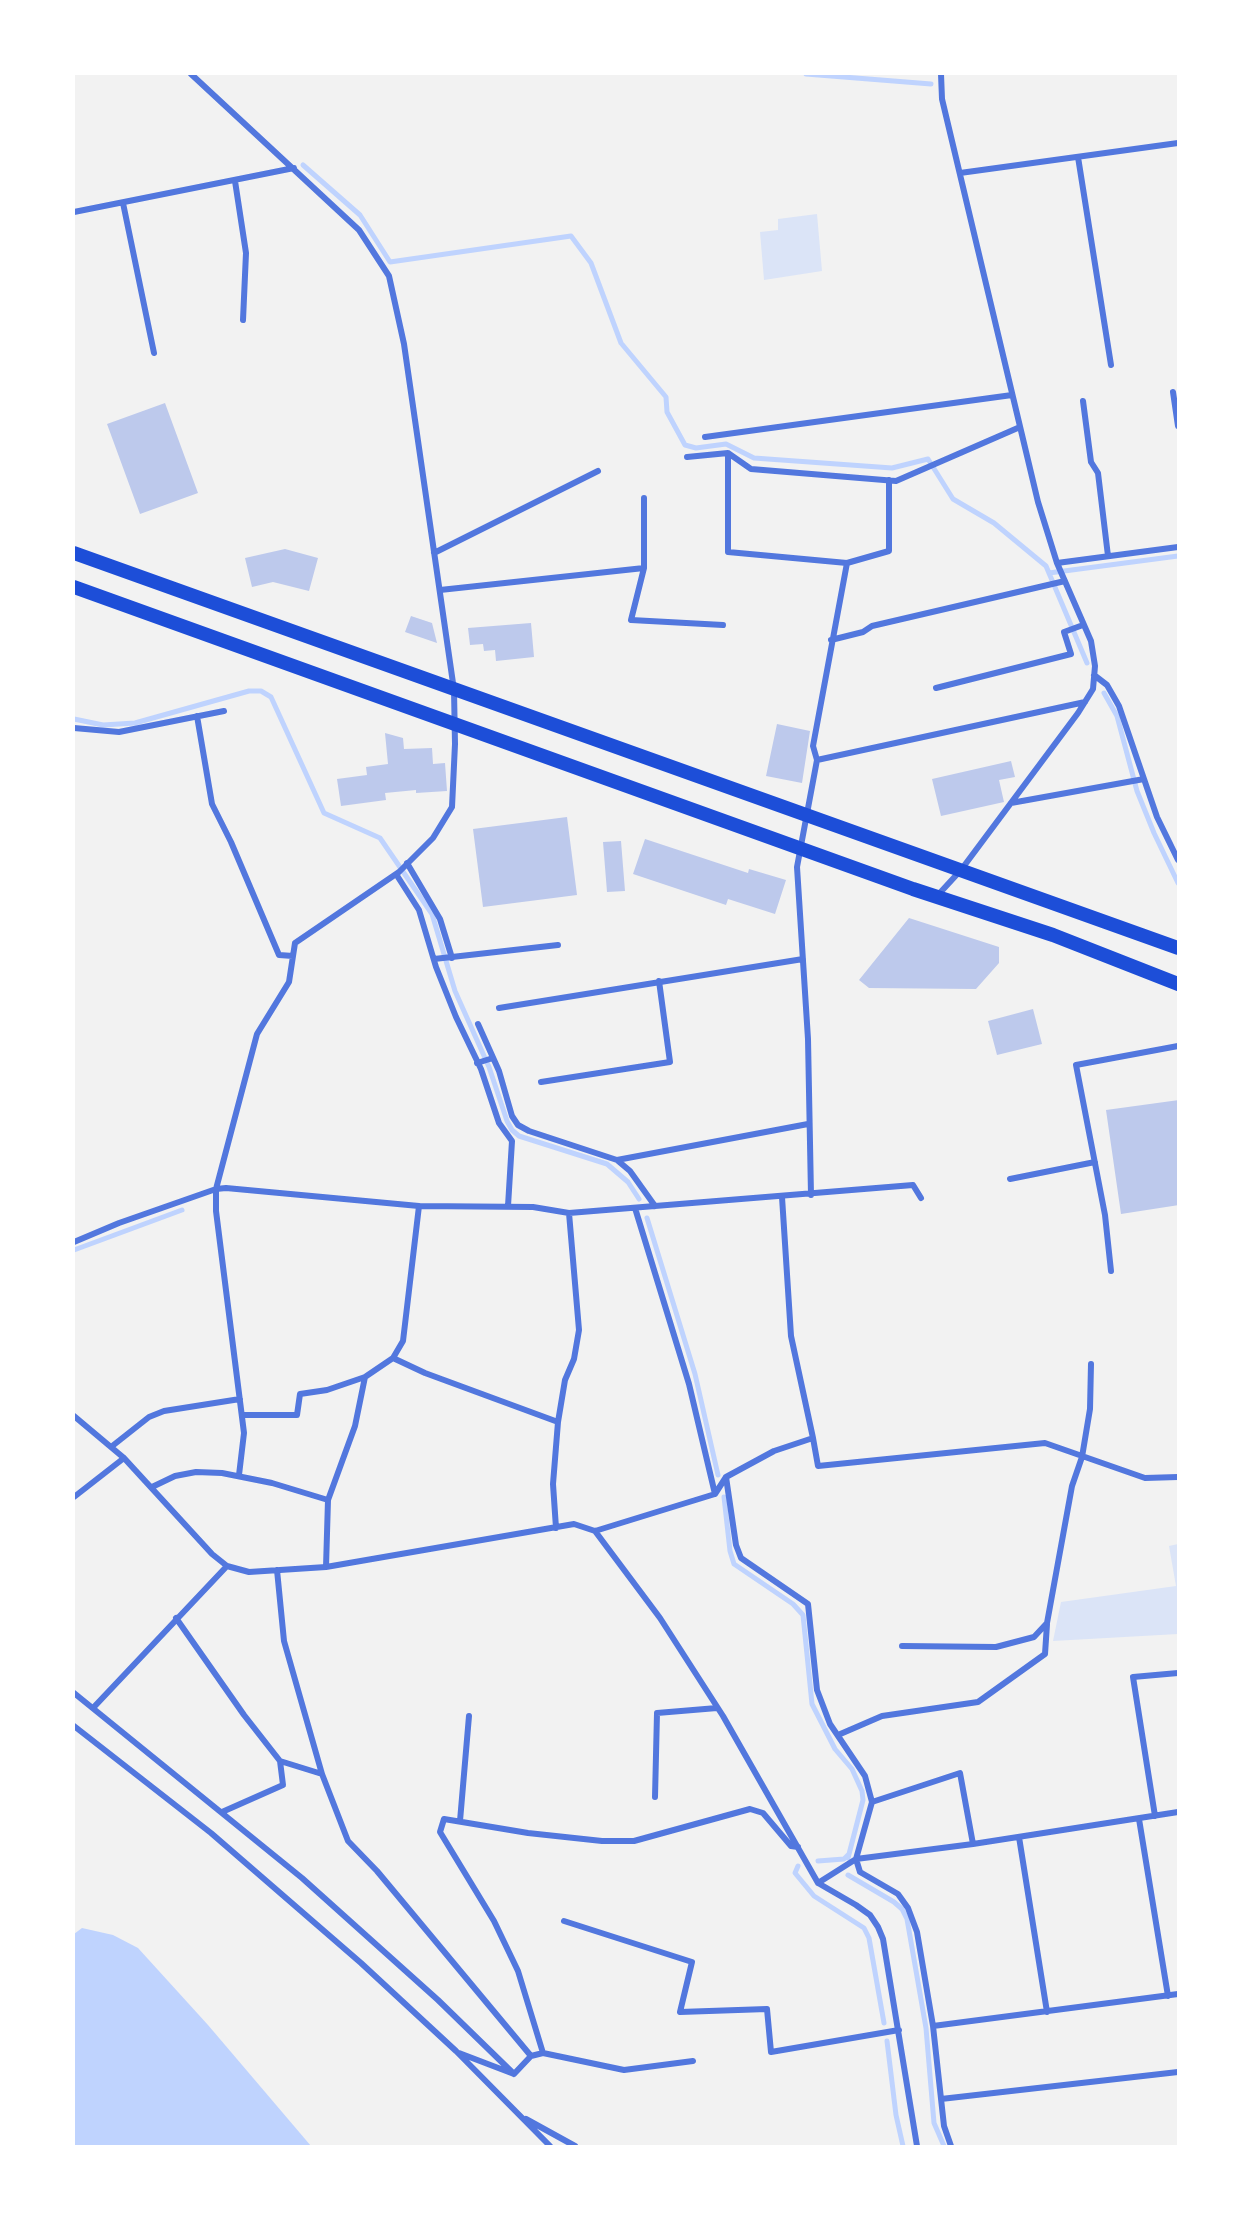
<!DOCTYPE html>
<html>
<head>
<meta charset="utf-8">
<style>
	body { margin:0 }
	#map { position:relative; width:1252px; height:2220px; overflow:hidden; background:#f2f2f2; font-family:"Work Sans",sans-serif }
	canvas { display:block }
	.frame { position:absolute; inset:0; border:75px solid #fff; pointer-events:none }
</style>
</head>
<body>
<div id="map">
<canvas width="1252" height="2220"></canvas>
<div class="frame"></div>
</div>
<script>
const c = document.querySelector('canvas').getContext('2d');
c.lineJoin = 'round';
function fillPath(path, color) { c.fillStyle = color; c.fill(path, 'evenodd'); }
const poly = rows => new Path2D(rows.map(r => 'M' + r).join(''));
function strokePath(path, color, width, dash) { c.strokeStyle = color; c.lineWidth = width; c.lineCap = dash ? 'butt' : 'round'; c.setLineDash(dash || []); c.stroke(path); }
fillPath(poly([
	[817,214,822,271,764,280,760,232,778,230,778,219],
	[1178,1544,1178,1634,1053,1641,1061,1602,1176,1586,1169,1546]
]), '#dbe4f7');
fillPath(poly([
	[82,1928,113,1935,138,1948,208,2025,311,2146,74,2146,74,1934]
]), '#bfd3fe');
strokePath(poly([
	[806,74,931,84],
	[303,165,360,215,390,262,571,236,591,263,621,343,666,397,667,412,685,445,696,448,726,444,754,458,892,468,928,459,953,499,994,523,1046,566,1087,663],
	[1049,573,1178,556],
	[1104,693,1117,716,1137,791,1154,833,1178,883],
	[74,719,103,725,135,723,249,691,261,691,271,697,324,813,380,838,432,914,455,991,489,1067,507,1121,512,1130,519,1136,607,1164,628,1182,639,1199],
	[647,1218,695,1374,718,1475],
	[74,1250,182,1210],
	[724,1497,730,1551,734,1564,793,1604,803,1615,812,1704,835,1749,852,1769,862,1791,863,1800,848,1858],
	[818,1861,844,1859,848,1855],
	[798,1866,795,1873,814,1896,864,1928,869,1938,884,2023],
	[848,1875,894,1902,902,1909,907,1919,926,2028,934,2123,944,2146],
	[887,2041,896,2115,903,2146]
]), '#bfd3fe', 5);
fillPath(poly([
	[165,403,198,493,140,514,107,424],
	[285,549,318,558,309,591,273,582,252,587,245,558],
	[411,616,432,623,437,643,405,632],
	[531,623,534,657,496,661,495,650,484,651,483,644,470,645,468,628],
	[777,724,810,731,802,783,766,776],
	[385,733,403,738,404,749,432,748,433,764,445,763,447,791,416,793,416,790,385,793,386,800,341,806,337,779,367,775,366,767,388,764],
	[1011,761,1015,777,999,780,1004,802,941,816,932,779],
	[567,817,577,895,483,907,473,829],
	[645,839,748,873,749,869,786,880,775,914,728,899,726,905,633,874],
	[621,841,625,891,607,892,603,842],
	[909,918,999,947,999,963,976,989,869,988,859,980],
	[1033,1009,1042,1044,997,1055,988,1021],
	[1179,1100,1179,1205,1121,1214,1106,1110]
]), '#bdc9ec');
strokePath(poly([
	[191,74,359,230,389,276,404,344,454,690,455,744,452,807,433,838,399,872,295,943,289,982,257,1034,216,1189,216,1211,244,1433,239,1475],
	[1078,157,1111,365],
	[960,173,1178,143],
	[235,181,246,253,243,320],
	[123,203,154,353],
	[74,212,294,168],
	[1173,392,1178,426],
	[1083,401,1091,462,1098,473,1108,556],
	[705,437,1012,395],
	[728,453,728,552,847,563,889,551,889,480],
	[687,457,728,453,751,469,896,481,1020,427],
	[644,498,644,568,631,620,723,625],
	[434,553,598,471],
	[1057,563,1178,547],
	[440,590,644,568],
	[831,640,863,632,872,626,1065,581],
	[1094,675,1107,685,1119,706,1157,817,1178,860],
	[936,688,1071,654,1064,632,1083,625],
	[197,716,212,804,231,842,279,955,293,956],
	[74,728,119,732,224,711],
	[817,760,813,746,847,563],
	[1011,803,1144,779],
	[407,863,440,919,452,958],
	[396,874,419,910,436,967,456,1017,481,1069,499,1123,512,1141,508,1206],
	[937,896,961,870,1078,713,1093,689,1095,666,1091,641,1057,563,1038,502,942,99,941,74],
	[434,959,558,945],
	[499,1008,803,959],
	[478,1024,499,1071,512,1116,518,1125,529,1131,617,1160,630,1171,655,1206],
	[477,1063,493,1058],
	[541,1082,670,1062,659,981],
	[617,1160,808,1124],
	[1010,1179,1095,1162],
	[811,1195,808,1039,797,867,817,760,1085,702],
	[782,1197,791,1336,813,1438],
	[635,1208,689,1384,715,1494],
	[74,1242,119,1223,216,1189,226,1188,419,1206,533,1207,569,1213,913,1185,921,1198],
	[1111,1271,1105,1215,1076,1065,1178,1046],
	[393,1358,425,1373,558,1422],
	[242,1415,297,1415,300,1394,327,1390,365,1377],
	[74,1416,124,1458,212,1554,227,1566,249,1572,326,1567,574,1524,595,1531,715,1494,726,1477,774,1451,813,1438,818,1466,1045,1443,1145,1478,1178,1477],
	[111,1447,149,1417,164,1411,240,1399],
	[726,1477,736,1545,741,1558,808,1604,817,1690,830,1724,865,1776,872,1802,856,1859,860,1872,898,1894,908,1908,917,1932,933,2026,944,2126,951,2146],
	[152,1487,175,1476,196,1472,222,1473,272,1483,328,1500],
	[74,1497,124,1458],
	[556,1528,553,1484,558,1422,565,1380,574,1359,579,1330,569,1213],
	[595,1531,660,1618,723,1716,818,1883,856,1905,870,1915,878,1927,883,1939,917,2146],
	[326,1567,328,1500,355,1426,365,1377,393,1358,403,1341,419,1206],
	[277,1570,284,1641,322,1774,348,1841,377,1871,531,2056],
	[176,1618,244,1715,280,1761,322,1774],
	[902,1646,996,1647,1034,1637,1047,1623,1072,1486,1082,1457,1090,1409,1091,1364],
	[74,1693,302,1878,438,2000,514,2074],
	[93,1708,227,1566],
	[74,1726,211,1833,361,1963,456,2051,550,2146],
	[838,1735,882,1716,978,1702,1045,1654,1047,1624],
	[655,1797,657,1713,717,1708],
	[872,1802,960,1773,973,1844],
	[222,1812,283,1785,280,1761],
	[1155,1816,1133,1677,1178,1673],
	[1139,1819,1168,1996],
	[460,1821,469,1716],
	[1019,1837,1047,2012],
	[818,1883,856,1859,973,1844,1178,1812],
	[564,1921,692,1962,680,2012,767,2009,771,2052,899,2030],
	[933,2026,1178,1994],
	[459,2053,514,2074,531,2056,543,2053,624,2070,693,2061],
	[543,2053,518,1971,494,1921,440,1832,444,1819,528,1833,602,1841,634,1841,750,1809,763,1813,791,1846,798,1847],
	[941,2099,1178,2072],
	[526,2119,575,2146]
]), '#5277de', 6);
strokePath(poly([
	[74,553,1178,948],
	[74,587,913,889,1053,935,1178,984]
]), '#1d4ed8', 14);
</script>
</body>
</html>
